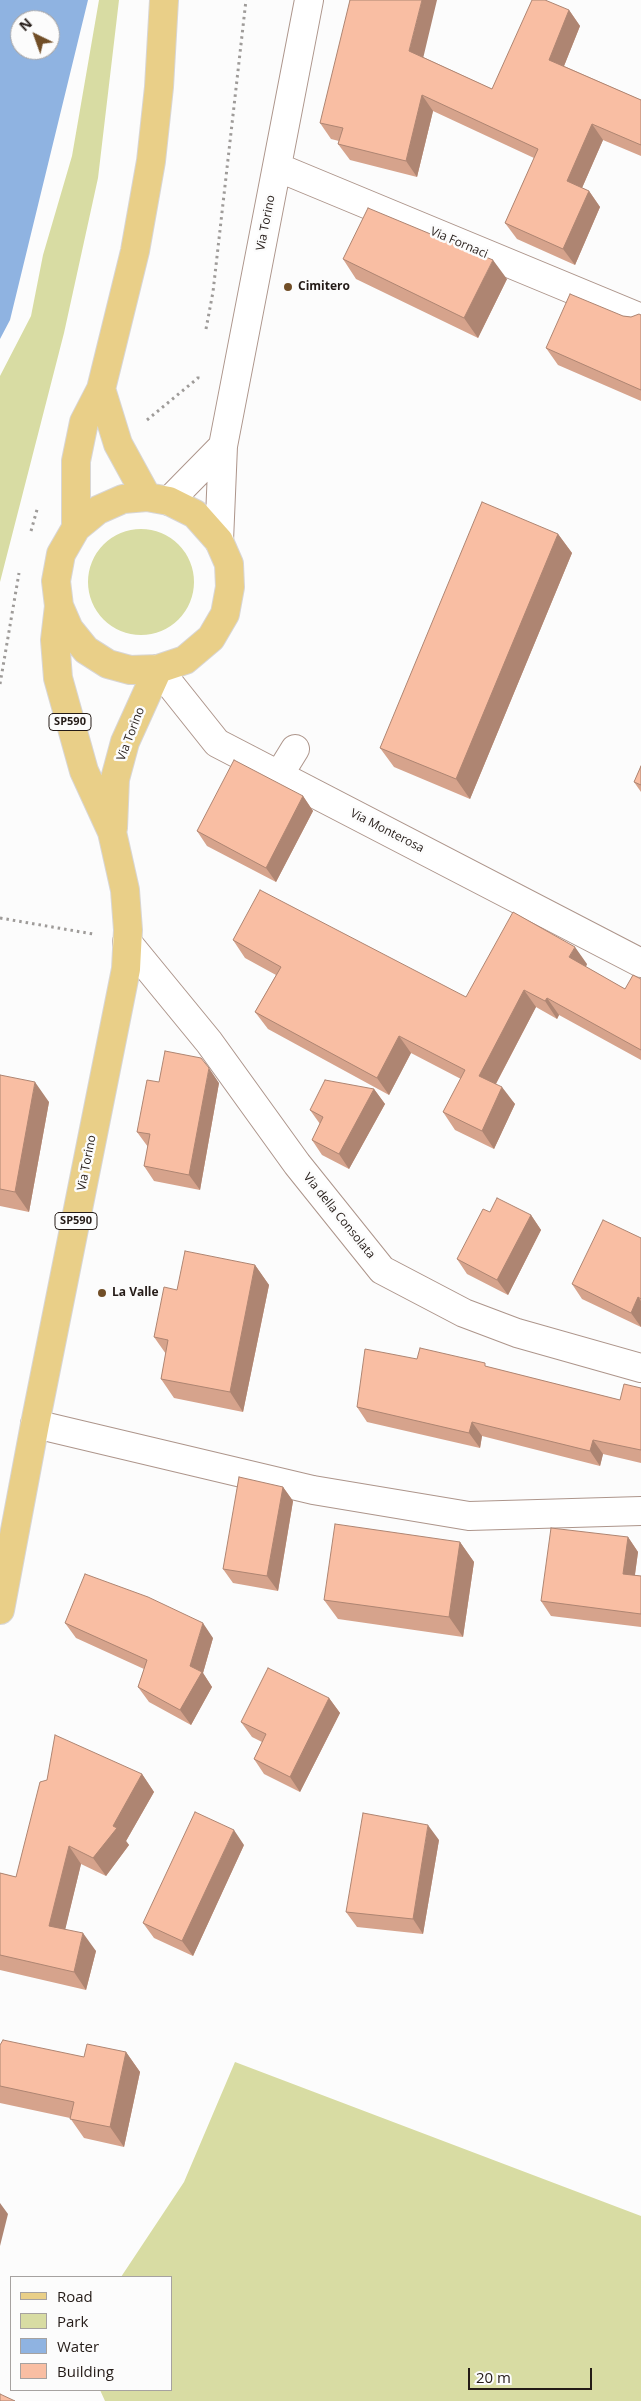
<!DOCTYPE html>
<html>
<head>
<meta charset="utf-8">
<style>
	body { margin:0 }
	#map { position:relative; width:641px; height:2401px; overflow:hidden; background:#fcfcfc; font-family:"Open Sans",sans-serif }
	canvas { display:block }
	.legend { position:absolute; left:10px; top:2276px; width:162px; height:115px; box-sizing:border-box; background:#fcfcfc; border:1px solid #a6a2a0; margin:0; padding:6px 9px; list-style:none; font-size:15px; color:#241b17 }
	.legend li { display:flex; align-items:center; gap:10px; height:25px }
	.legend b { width:25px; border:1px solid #a6a2a0 }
	.north { position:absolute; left:10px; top:10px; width:50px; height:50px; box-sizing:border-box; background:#fcfcfc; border:1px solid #a6a2a0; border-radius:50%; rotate:318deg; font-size:14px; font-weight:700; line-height:20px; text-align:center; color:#241b17 }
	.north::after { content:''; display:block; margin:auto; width:18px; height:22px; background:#714e27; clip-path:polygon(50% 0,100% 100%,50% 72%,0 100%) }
	.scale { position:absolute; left:468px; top:2368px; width:124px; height:22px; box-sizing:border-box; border:2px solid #241b17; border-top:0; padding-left:6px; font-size:15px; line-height:18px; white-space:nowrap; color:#241b17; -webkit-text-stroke:4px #fcfcfc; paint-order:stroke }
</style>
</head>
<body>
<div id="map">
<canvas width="641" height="2401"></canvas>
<ul class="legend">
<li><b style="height:6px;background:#e9cf88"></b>Road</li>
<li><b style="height:14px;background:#d8dca3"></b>Park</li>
<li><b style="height:14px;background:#8fb3e1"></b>Water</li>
<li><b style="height:14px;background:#f9bea3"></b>Building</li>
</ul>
<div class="north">N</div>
<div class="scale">20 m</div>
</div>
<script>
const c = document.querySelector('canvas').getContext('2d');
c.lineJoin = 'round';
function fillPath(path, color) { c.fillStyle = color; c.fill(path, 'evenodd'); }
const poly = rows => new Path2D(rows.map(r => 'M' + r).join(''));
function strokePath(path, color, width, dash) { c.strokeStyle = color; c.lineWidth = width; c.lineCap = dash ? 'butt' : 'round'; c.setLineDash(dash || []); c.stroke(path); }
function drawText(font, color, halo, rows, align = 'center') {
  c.font = font + ' "Open Sans",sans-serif'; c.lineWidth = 5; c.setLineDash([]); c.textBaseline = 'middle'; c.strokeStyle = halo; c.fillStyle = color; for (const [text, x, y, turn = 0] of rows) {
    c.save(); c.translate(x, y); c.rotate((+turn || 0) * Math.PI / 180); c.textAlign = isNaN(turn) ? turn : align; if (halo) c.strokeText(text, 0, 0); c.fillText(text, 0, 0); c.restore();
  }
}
fillPath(poly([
	[99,0,119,0,98,178,64,333,0,582,0,376,31,316,43,255,72,156],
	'88 582a53 53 0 1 1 106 0a53 53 0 1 1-106 0Z',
	[235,2062,641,2216,641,2401,105,2401,100,2390,171,2390,171,2277,121,2277,184,2182]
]), '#d8dca3');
fillPath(poly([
	[0,0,88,0,10,320,0,339],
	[20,20,50,20,50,50,20,50]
]), '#8fb3e1');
const minor = poly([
	[277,167,641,318],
	[169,501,223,446],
	[219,541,223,446,309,0],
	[158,669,217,743,641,963],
	[279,775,295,749],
	[127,942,209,1042,297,1164,382,1270,464,1313,517,1333,641,1368],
	[35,1424,313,1490,469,1516,641,1511]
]);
const major = poly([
	[101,389,118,444,147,497],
	[76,528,76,461,84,422,101,389,135,251,151,161,159,87,164,0],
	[113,828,115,779,125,742,158,669],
	[0,1610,35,1424,126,969,128,930,125,890,112,832,84,771,58,678,55,640,59,606,56,581,61,554,76,528,98,510,123,499,147,497,169,501,195,514,219,541,229,564,230,587,225,614,211,638,185,660,158,669,130,670,108,664,86,650,69,629,59,606]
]);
strokePath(minor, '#ad958b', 30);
strokePath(major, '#d8d6d5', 30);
strokePath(poly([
	[206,329,213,292,246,0],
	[147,420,198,378,198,375],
	[31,531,38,506],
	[0,684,19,573],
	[0,918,93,934]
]), '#9e9b99', 3, [2.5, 4]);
strokePath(minor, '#fff', 28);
strokePath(major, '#e9cf88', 28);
fillPath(poly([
	[569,10,580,26,564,66,641,100,641,156,603,140,582,188,589,191,600,207,575,265,517,239,505,223,534,158,433,111,417,177,350,160,338,144,339,141,331,139,320,123,423,57,492,89],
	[343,259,507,279,478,338,356,279],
	[641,315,641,401,558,365,546,348,623,316,631,317],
	[558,534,572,553,470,799,394,767,380,748],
	[641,766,641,792,634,782],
	[303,796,313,811,276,882,207,846,197,831],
	[233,940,466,997,587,964,586,967,625,989,641,979,641,1060,559,1015,557,1019,536,1007,496,1084,515,1104,494,1149,455,1130,443,1112,461,1079,411,1053,389,1095,268,1029,255,1012,276,975,245,958],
	[0,1075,49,1102,29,1212,0,1206],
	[159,1082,219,1083,200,1190,154,1181,144,1166,148,1147,137,1132],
	[374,1089,385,1104,349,1169,322,1155,312,1140,320,1124,310,1110],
	[531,1215,541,1230,508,1295,467,1274,457,1259],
	[641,1238,641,1327,582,1299,572,1284],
	[255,1265,269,1285,243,1412,174,1398,161,1379,166,1354,154,1337,177,1290],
	[417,1359,488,1367,620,1400,641,1388,641,1463,603,1454,600,1466,482,1436,480,1448,367,1422,357,1407],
	[283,1487,293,1501,278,1591,233,1583,223,1569],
	[628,1537,638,1552,635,1575,641,1576,641,1627,551,1616,541,1601],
	[460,1542,474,1562,463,1637,338,1619,324,1600],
	[65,1623,213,1638,203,1673,212,1687,191,1725,149,1702,138,1687,144,1669,76,1638],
	[329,1698,340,1713,300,1792,264,1774,254,1759,262,1742,252,1737,241,1722],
	[142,1774,154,1792,126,1841,129,1845,106,1876,81,1864,65,1929,96,1951,86,1990,0,1970,0,1873,16,1877],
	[439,1840,423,1934,357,1927,346,1912],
	[244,1845,193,1956,154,1938,143,1923],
	[0,2045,84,2057,126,2052,140,2072,124,2147,84,2138,70,2118,0,2103]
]), '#d6a38c');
fillPath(poly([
	[422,0,437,0,421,67,409,51],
	[569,10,580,26,560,76,549,60],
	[422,95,433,111,417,177,406,161],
	[592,124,603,140,578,197,567,181],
	[589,191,600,207,575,265,563,249],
	[493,260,507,279,478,338,464,318],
	[558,534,572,553,470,799,456,779],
	[303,796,313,811,276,882,266,868],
	[575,947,587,964,582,974,569,957],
	[524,990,536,1007,491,1093,479,1076],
	[547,998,559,1015,557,1019,545,1001],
	[399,1036,411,1053,389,1095,377,1078],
	[209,1068,219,1083,200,1190,189,1175],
	[35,1082,49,1102,29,1212,15,1192],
	[502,1087,515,1104,494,1149,482,1131],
	[374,1089,385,1104,349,1169,339,1154],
	[531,1215,541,1230,508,1295,497,1280],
	[255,1265,269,1285,243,1412,230,1392],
	[638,1297,641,1301,641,1327,631,1313],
	[472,1422,482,1436,480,1448,469,1433],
	[593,1440,603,1454,600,1466,590,1451],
	[283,1487,293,1501,278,1591,267,1576],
	[628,1537,638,1552,633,1588,623,1574],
	[460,1542,474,1562,463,1637,449,1617],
	[203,1623,213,1638,203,1673,212,1687,191,1725,180,1710,190,1666],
	[329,1698,340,1713,300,1792,290,1777],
	[142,1774,154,1792,126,1841,129,1845,106,1876,93,1858,113,1826],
	[428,1825,439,1840,423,1934,413,1919],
	[234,1830,244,1845,193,1956,182,1941],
	[69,1846,81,1864,62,1943,49,1926],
	[83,1933,96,1951,86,1990,74,1972],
	[126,2052,140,2072,124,2147,110,2127],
	[0,2203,8,2214,0,2246]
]), '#ae8572');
const building = poly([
	[350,0,422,0,409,51,492,89,532,0,545,0,569,10,549,60,641,100,641,145,592,124,567,181,589,191,563,249,505,223,538,149,422,95,406,161,338,144,343,128,320,123,350,0],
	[368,208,493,260,464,318,343,259,368,208],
	[570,294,623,316,631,317,639,314,641,315,641,390,546,348,570,294],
	[482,502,558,534,456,779,380,748,482,502],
	[234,760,303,796,266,868,197,831,234,760],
	[641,766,641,785,634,782,641,766],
	[260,890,466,997,513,912,575,947,569,957,625,989,633,975,641,979,641,1050,547,998,545,1001,524,990,479,1076,502,1087,482,1131,443,1112,465,1070,399,1036,377,1078,255,1012,281,967,233,940,260,890],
	[165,1051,201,1058,209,1068,189,1175,144,1166,150,1134,137,1132,147,1080,159,1082,165,1051],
	[0,1075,35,1082,15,1192,0,1189,0,1075],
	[325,1080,374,1089,339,1154,312,1140,323,1117,310,1110,325,1080],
	[497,1198,531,1215,497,1280,457,1259,483,1209,490,1212,497,1198],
	[603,1220,641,1238,641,1299,638,1297,631,1313,572,1284,603,1220],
	[185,1251,255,1265,230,1392,161,1379,168,1340,154,1337,164,1287,177,1290,185,1251],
	[420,1348,485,1363,485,1366,620,1400,624,1384,641,1388,641,1450,593,1440,590,1451,472,1422,469,1433,357,1407,365,1349,417,1359,420,1348],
	[239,1477,283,1487,267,1576,223,1569,239,1477],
	[335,1524,460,1542,449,1617,324,1600,335,1524],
	[551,1528,628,1537,623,1574,641,1576,641,1614,541,1601,551,1528],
	[85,1574,148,1597,203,1623,190,1666,202,1672,180,1710,138,1687,147,1660,65,1623,85,1574],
	[268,1668,329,1698,290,1777,254,1759,266,1734,241,1722,268,1668],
	[55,1735,142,1774,113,1826,117,1828,93,1858,69,1846,49,1926,83,1933,74,1972,0,1955,0,1873,16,1877,40,1782,47,1780,55,1735],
	[195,1812,234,1830,182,1941,143,1923,195,1812],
	[363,1813,428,1825,413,1919,346,1912,363,1813],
	[3,2040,84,2057,87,2044,126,2052,110,2127,70,2119,74,2102,0,2086,0,2045,3,2040],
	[0,2394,15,2401,0,2401,0,2394]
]);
fillPath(building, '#f9bea3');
strokePath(building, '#ae8572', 1);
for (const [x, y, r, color] of [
	[288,287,5,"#714e27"],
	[102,1293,5,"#714e27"]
]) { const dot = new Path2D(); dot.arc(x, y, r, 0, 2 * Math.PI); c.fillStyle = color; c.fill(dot); strokePath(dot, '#fcfcfc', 2); }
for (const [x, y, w] of [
	[70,722,42],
	[76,1221,42]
]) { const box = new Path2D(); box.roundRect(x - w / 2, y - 8.5, w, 17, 4); c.fillStyle = '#fcfcfc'; c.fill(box); strokePath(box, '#241b17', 1); }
drawText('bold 11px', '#241b17', null, [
	["SP590",70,722],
	["SP590",76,1221]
]);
drawText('12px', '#241b17', '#fcfcfc', [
	["Via Torino",266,223,-79],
	["Via Fornaci",459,243,23],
	["Via Torino",131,734,-69],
	["Via Monterosa",387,831,27],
	["Via Torino",87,1163,-79],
	["Via della Consolata",339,1216,51]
]);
drawText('bold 12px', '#241b17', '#fcfcfc', [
	["Cimitero",298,287],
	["La Valle",112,1293]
], 'left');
</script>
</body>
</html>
